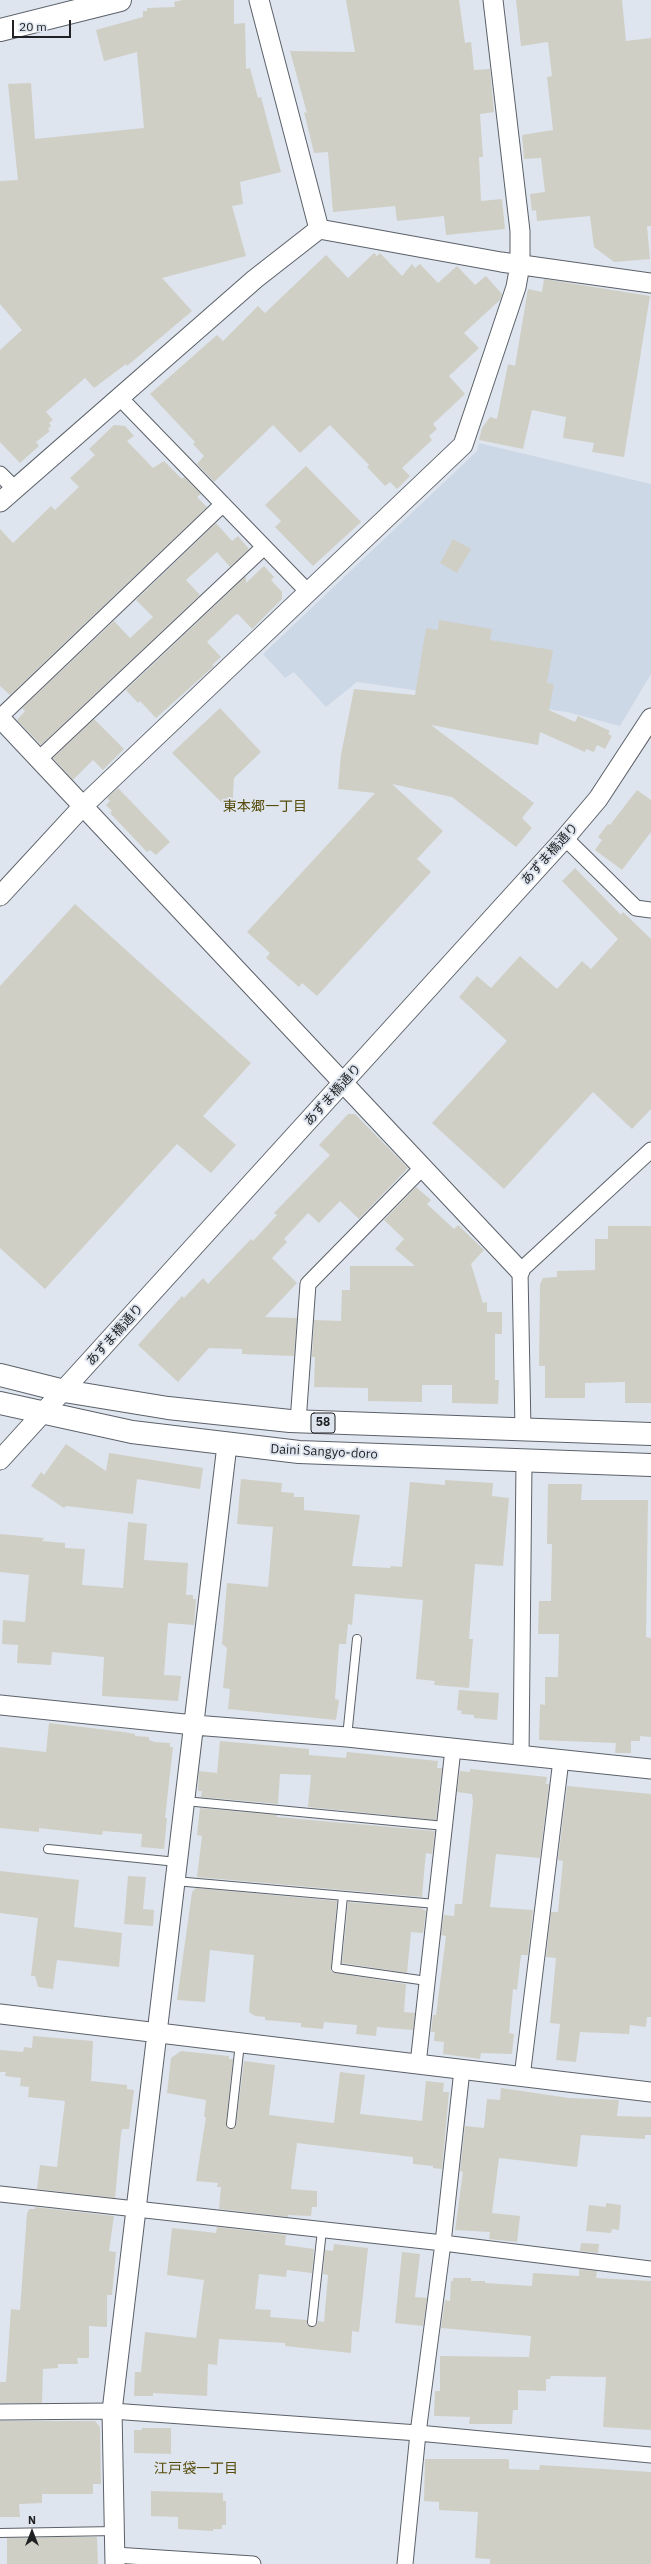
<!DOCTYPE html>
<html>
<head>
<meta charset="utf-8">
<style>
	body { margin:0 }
	#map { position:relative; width:651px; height:2564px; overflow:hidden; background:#dee5ee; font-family:"IBM Plex Sans",sans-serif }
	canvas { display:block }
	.north { position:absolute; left:12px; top:2512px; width:40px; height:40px; -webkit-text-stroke:3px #dee5ee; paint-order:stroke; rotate:0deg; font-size:11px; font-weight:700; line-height:16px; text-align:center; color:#1f2124 }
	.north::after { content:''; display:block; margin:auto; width:14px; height:18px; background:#1f2124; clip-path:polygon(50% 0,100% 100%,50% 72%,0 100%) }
	.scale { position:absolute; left:12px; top:20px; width:59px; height:18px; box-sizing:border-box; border:2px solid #1f2124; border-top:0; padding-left:5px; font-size:12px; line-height:14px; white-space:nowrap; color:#1f2124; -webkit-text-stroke:3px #dee5ee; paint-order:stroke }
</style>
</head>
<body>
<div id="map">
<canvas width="651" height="2564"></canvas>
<div class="north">N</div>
<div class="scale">20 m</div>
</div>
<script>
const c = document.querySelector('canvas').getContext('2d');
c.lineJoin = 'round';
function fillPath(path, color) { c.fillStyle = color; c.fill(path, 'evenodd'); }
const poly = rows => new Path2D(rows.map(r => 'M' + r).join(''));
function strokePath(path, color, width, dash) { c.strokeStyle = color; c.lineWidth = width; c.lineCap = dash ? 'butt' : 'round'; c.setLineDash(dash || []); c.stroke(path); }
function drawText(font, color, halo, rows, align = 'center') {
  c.font = font + ' "IBM Plex Sans","Noto Sans JP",sans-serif'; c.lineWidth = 4; c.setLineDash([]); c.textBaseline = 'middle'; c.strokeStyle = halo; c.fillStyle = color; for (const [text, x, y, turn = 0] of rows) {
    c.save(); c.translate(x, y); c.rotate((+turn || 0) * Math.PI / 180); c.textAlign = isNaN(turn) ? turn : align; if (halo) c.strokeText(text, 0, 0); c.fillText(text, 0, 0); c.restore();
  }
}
fillPath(poly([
	[479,443,651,484,651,674,620,726,567,712,357,682,326,707,294,672,285,678,263,654,477,451]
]), '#cdd8e7');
fillPath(poly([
	[183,0,234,0,234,24,245,23,246,69,250,68,258,98,261,97,281,172,240,182,243,204,232,206,246,256,162,278,192,311,127,366,126,364,94,388,85,378,46,412,53,420,49,423,51,426,48,429,50,431,36,442,39,446,20,463,0,442,0,350,22,330,0,304,0,181,18,180,8,84,31,83,35,139,144,128,137,52,104,61,96,30,143,17,143,11,147,11,147,8,175,7,174,2],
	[346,0,459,0,465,43,471,42,474,70,490,69,494,112,480,114,483,157,479,157,481,201,502,199,505,229,446,235,444,216,397,221,395,206,333,212,328,152,314,153,304,112,307,113,290,51,355,52],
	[516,0,622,0,626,41,651,38,651,226,647,226,650,259,614,262,594,247,590,216,537,221,536,210,532,211,530,194,545,192,541,158,524,159,522,135,553,130,547,77,552,76,548,42,521,46],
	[374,253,377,256,380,253,402,276,412,264,415,268,420,264,438,283,457,266,475,285,486,276,502,294,500,300,464,333,479,348,449,376,465,394,433,424,437,429,429,436,432,440,402,468,410,476,397,489,390,482,385,486,367,467,369,465,330,425,300,453,273,425,214,482,197,464,204,456,193,444,195,442,150,394,217,335,223,341,258,306,265,313,326,255,348,278],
	[544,279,650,296,624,457,592,452,594,443,563,438,566,417,532,410,523,449,479,440,482,428,490,417,497,419,508,364,515,366,528,289,542,292],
	[114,425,125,426,134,436,127,441,153,468,164,461,182,479,184,477,201,494,197,497,207,507,10,695,0,686,0,529,13,543,51,506,55,510,79,487,70,478,95,455,89,449],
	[306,466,361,522,313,566,275,527,281,521,265,505],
	[216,523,232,541,238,536,249,549,230,567,217,552,186,580,200,595,41,745,17,720,25,711,22,708,114,621,130,638,153,617,136,600],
	[453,539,471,549,457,573,440,563],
	[264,566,274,577,271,580,282,592,282,599,252,629,238,614,235,615,207,642,221,657,212,665,214,666,156,718,140,701,138,703,126,690,246,576,246,583],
	[439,620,492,629,490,640,553,650,547,683,554,684,549,710,575,722,578,716,610,731,608,734,612,736,605,749,597,745,594,752,586,749,585,752,540,732,538,745,431,725,534,803,522,818,532,828,516,847,452,797,392,784,443,831,417,859,431,872,317,996,302,983,299,987,266,958,270,953,247,932,375,793,338,789,341,755,354,689,415,695,426,628,438,630],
	[220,708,261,752,234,778,232,813,172,753],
	[94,719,124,749,103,770,93,760,73,780,53,758],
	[118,788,170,842,156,855,150,850,147,852,110,813,112,811,106,805,110,801,107,798],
	[637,790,651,800,651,832,622,870,595,850,602,840,598,837,608,824,610,825],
	[575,868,621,915,623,912,651,939,651,1109,632,1129,593,1092,504,1189,432,1123,507,1041,459,997,477,976,491,988,520,956,557,989,582,961,591,969,618,939,562,881],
	[75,904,251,1063,203,1116,236,1145,211,1173,177,1144,45,1289,0,1248,0,986],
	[348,1114,355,1114,408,1168,359,1219,340,1201,319,1223,308,1213,284,1239,287,1242,272,1258,297,1283,265,1317,297,1318,294,1356,242,1354,242,1349,209,1348,178,1382,138,1345,182,1296,184,1298,203,1278,208,1284,251,1239,253,1241,277,1215,274,1213,330,1155,319,1145],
	[416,1187,431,1200,427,1204,454,1229,458,1225,484,1250,471,1264,483,1303,487,1302,487,1312,502,1312,502,1334,495,1334,495,1380,499,1380,498,1404,452,1403,452,1385,422,1385,422,1402,368,1401,368,1388,314,1387,315,1357,312,1357,314,1320,341,1321,342,1290,350,1290,350,1266,415,1266,395,1249,404,1239,384,1220],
	[608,1226,651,1226,651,1403,625,1403,625,1382,585,1383,585,1398,545,1398,545,1366,539,1366,540,1284,543,1278,557,1277,557,1271,595,1270,595,1239,608,1239],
	[66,1444,106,1471,109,1453,203,1468,200,1489,137,1479,133,1514,66,1506,64,1508,31,1486,41,1472,44,1475],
	[241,1479,282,1483,281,1492,294,1493,294,1497,304,1497,304,1510,360,1515,352,1566,390,1568,391,1566,402,1567,410,1482,445,1485,445,1480,493,1483,492,1496,509,1498,503,1566,475,1564,469,1639,473,1639,469,1688,434,1685,435,1681,416,1679,423,1600,355,1594,352,1625,348,1624,346,1644,339,1644,335,1699,339,1700,336,1720,228,1709,230,1689,223,1688,227,1648,222,1644,227,1583,268,1587,273,1527,237,1524],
	[548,1484,582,1484,581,1500,648,1500,646,1637,651,1638,651,1737,640,1736,640,1741,631,1741,631,1753,615,1753,616,1743,539,1740,540,1704,545,1705,545,1677,558,1677,559,1634,538,1634,539,1601,551,1601,552,1544,547,1544],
	[128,1522,147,1524,144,1560,188,1563,186,1595,193,1595,193,1599,196,1599,194,1625,168,1623,164,1675,181,1676,178,1701,102,1696,104,1657,52,1652,51,1665,17,1663,18,1645,2,1644,3,1620,25,1622,29,1575,0,1572,0,1534,44,1538,42,1541,65,1543,65,1548,85,1549,82,1585,123,1588],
	[459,1690,499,1693,497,1720,474,1718,474,1715,461,1714,462,1711,457,1710],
	[49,1723,124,1732,135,1734,135,1736,149,1737,149,1740,155,1742,170,1743,170,1747,173,1747,165,1818,167,1818,164,1849,141,1847,142,1834,103,1831,102,1835,39,1828,39,1832,0,1828,0,1747,46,1752],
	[220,1741,309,1749,309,1755,346,1758,347,1752,438,1761,437,1768,442,1768,436,1820,308,1807,311,1775,280,1774,278,1804,201,1797,202,1791,198,1791,199,1771,217,1773],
	[470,1769,547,1777,546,1784,549,1784,540,1858,496,1854,490,1907,533,1910,528,1955,521,1955,517,1990,513,1989,509,2033,514,2034,512,2054,481,2053,480,2059,443,2054,444,2042,434,2041,435,2032,431,2032,433,2015,436,2015,446,1936,441,1935,444,1915,454,1916,455,1904,462,1904,473,1802,472,1794,457,1792,460,1771,470,1772],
	[567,1786,651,1794,651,2017,647,2017,646,2027,630,2025,629,2034,580,2032,576,2062,556,2060,560,2024,550,2023,556,1958,546,1957,551,1912,558,1912,563,1861,558,1860],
	[200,1808,277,1815,277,1817,435,1831,432,1854,426,1853,425,1862,422,1897,197,1877,202,1836,197,1835],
	[0,1871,79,1880,74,1927,122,1933,119,1967,57,1960,53,1989,38,1987,35,1976,31,1976,38,1918,0,1913],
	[128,1876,146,1877,143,1909,154,1910,153,1926,124,1924],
	[196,1888,337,1901,331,1971,335,1973,406,1984,404,2012,415,2013,413,2030,377,2027,376,2036,356,2034,357,2025,324,2022,323,2029,301,2027,301,2023,265,2020,265,2017,255,2016,249,2012,254,1955,210,1950,205,2002,177,2000,192,1892],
	[348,1902,421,1908,426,1911,423,1933,411,1932,407,1973,342,1963],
	[33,2036,93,2041,91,2081,127,2085,127,2089,134,2090,129,2129,122,2129,121,2134,115,2198,37,2189,40,2165,57,2167,65,2101,28,2097,29,2087,20,2086,21,2078,5,2076,6,2072,0,2072,0,2050,23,2052,24,2047,32,2048],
	[181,2051,229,2056,229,2059,233,2059,226,2123,230,2129,236,2125,244,2061,275,2065,269,2115,300,2119,334,2123,340,2072,365,2075,360,2114,422,2121,426,2081,444,2083,443,2092,449,2092,442,2169,433,2168,433,2166,413,2164,413,2157,297,2143,291,2189,317,2191,317,2207,312,2207,311,2216,288,2215,288,2217,219,2209,221,2187,217,2187,218,2183,196,2181,206,2117,204,2117,206,2100,167,2093,171,2058],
	[501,2088,569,2098,619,2100,617,2116,651,2117,651,2135,645,2135,645,2139,581,2135,577,2167,499,2158,492,2213,520,2216,517,2242,489,2239,490,2232,455,2230,463,2172,460,2171,465,2126,484,2128,487,2099,500,2100],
	[606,2203,621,2205,619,2230,612,2229,611,2233,586,2231,589,2205,606,2207],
	[35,2207,114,2216,109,2251,116,2252,112,2295,107,2295,107,2327,89,2326,89,2358,77,2358,78,2364,58,2364,58,2368,43,2369,42,2403,0,2403,0,2382,6,2382,11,2309,20,2310,27,2214,29,2209,35,2209],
	[217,2227,286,2235,285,2245,314,2249,312,2273,287,2270,286,2277,259,2274,255,2309,271,2310,270,2317,307,2320,307,2325,311,2327,316,2326,318,2321,324,2322,328,2275,323,2274,325,2250,333,2251,334,2244,368,2248,359,2332,352,2331,351,2353,285,2346,285,2343,219,2339,217,2365,208,2364,207,2396,153,2393,153,2396,134,2396,135,2372,141,2372,145,2332,196,2338,204,2280,167,2275,172,2228,216,2233],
	[581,2243,599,2244,598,2253,580,2251],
	[402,2252,420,2254,415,2297,427,2298,423,2326,395,2323],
	[579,2269,597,2271,596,2278,651,2281,651,2430,603,2427,606,2377,551,2376,550,2379,546,2379,546,2391,518,2390,518,2410,513,2410,512,2424,469,2424,470,2417,434,2416,435,2391,440,2391,440,2356,529,2357,531,2336,441,2328,445,2300,450,2301,451,2281,453,2281,453,2278,471,2278,471,2281,485,2281,485,2283,532,2286,533,2273,579,2276],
	[0,2421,95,2421,100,2427,101,2484,93,2484,93,2494,42,2494,42,2503,19,2504,20,2517,0,2517],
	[142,2428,171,2428,171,2454,134,2453,134,2430,142,2430],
	[425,2459,507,2459,509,2460,509,2469,539,2470,540,2465,651,2472,651,2564,490,2564,490,2559,475,2558,478,2512,439,2510,439,2502,424,2501],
	[151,2491,223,2493,223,2501,226,2501,226,2525,222,2525,222,2529,213,2529,213,2531,178,2529,178,2517,151,2516],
	[61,2537,97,2537,98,2564,7,2564,7,2538]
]), '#d0cfc5');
const service = poly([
	[347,1737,357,1639],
	[185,1801,445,1826],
	[48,1849,177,1862],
	[175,1881,436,1904],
	[343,1896,336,1968,427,1981],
	[231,2124,240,2043],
	[312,2322,322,2230],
	[0,2533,115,2531]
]);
const minor = poly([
	[121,399,308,592],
	[0,474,15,489],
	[0,717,223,504],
	[39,759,264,547],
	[565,838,636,908,651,910],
	[298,1422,308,1284,423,1167],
	[523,1430,520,1271,651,1150],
	[521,1756,524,1462],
	[418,2064,453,1749],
	[522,2077,561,1760],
	[0,2194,443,2243,651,2269],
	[0,2412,112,2411,418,2433,651,2455],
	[115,2555,253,2564],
	[405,2564,418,2433,443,2243,462,2070]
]);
const tertiary = poly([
	[259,0,319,229,501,262,651,283],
	[0,502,255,279,319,229],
	[0,718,520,1271],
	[0,896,83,806,463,445,516,287,520,265,520,231,493,0],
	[0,1460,565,838,598,799,651,718],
	[0,1705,194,1725,347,1737,651,1769],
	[0,2014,651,2092],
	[115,2564,112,2411,227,1445]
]);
const primary = poly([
	[0,30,120,0],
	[0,1375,64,1391,168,1408,290,1421,651,1434],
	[0,1403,132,1432,299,1452,651,1465]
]);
strokePath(service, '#5c6169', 10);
strokePath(minor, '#5c6169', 17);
strokePath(tertiary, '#5c6169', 21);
strokePath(primary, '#5c6169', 24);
strokePath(service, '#fff', 8);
strokePath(minor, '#fff', 15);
strokePath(tertiary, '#fff', 19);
strokePath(primary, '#fff', 22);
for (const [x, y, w] of [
	[323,1423,24]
]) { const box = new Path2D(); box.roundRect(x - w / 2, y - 10, w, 20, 3); c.fillStyle = '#dee5ee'; c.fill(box); strokePath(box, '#1f2124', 1); }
drawText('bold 12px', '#1f2124', null, [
	["58",323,1423]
]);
drawText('13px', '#1f2124', '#dee5ee', [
	["あずま橋通り",550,854,-48],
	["あずま橋通り",333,1095,-48],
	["あずま橋通り",115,1335,-48],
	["Daini Sangyo-doro",324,1452,3]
]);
drawText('14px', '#574b0b', '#dee5ee', [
	["東本郷一丁目",265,807],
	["江戸袋一丁目",196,2469]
]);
</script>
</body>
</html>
